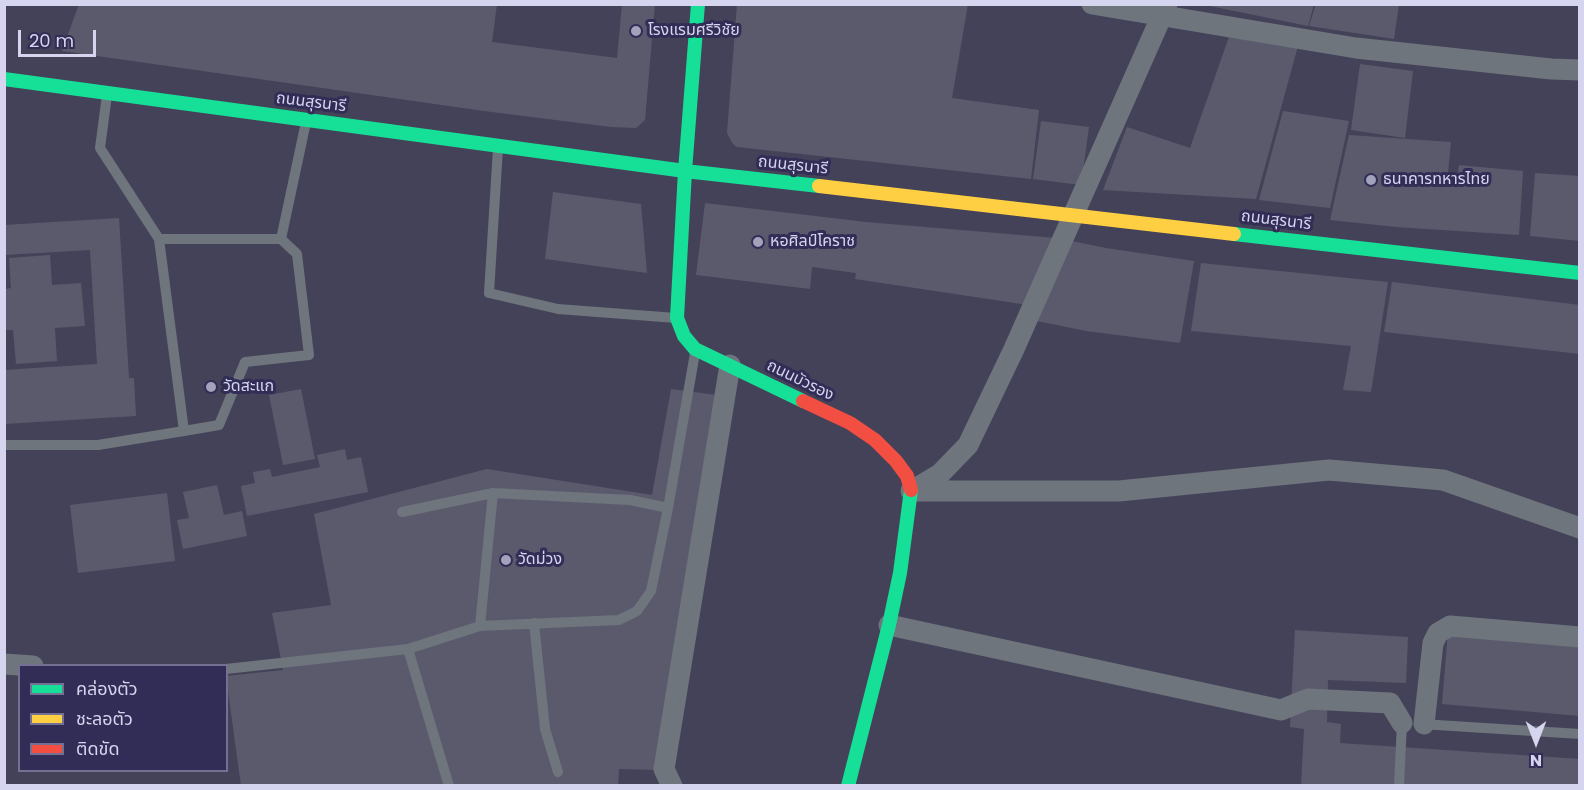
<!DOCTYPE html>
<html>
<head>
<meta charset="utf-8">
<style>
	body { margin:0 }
	#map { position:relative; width:1584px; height:790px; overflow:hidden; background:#444258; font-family:Poppins,"Noto Sans Thai",sans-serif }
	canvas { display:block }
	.frame { position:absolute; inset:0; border:6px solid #d5d5ef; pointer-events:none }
	.legend { position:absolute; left:18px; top:664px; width:210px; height:108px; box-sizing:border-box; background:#322d56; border:2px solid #737093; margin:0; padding:8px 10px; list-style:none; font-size:18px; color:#d5d5ef }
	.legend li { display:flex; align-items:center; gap:12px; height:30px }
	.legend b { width:30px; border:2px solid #737093 }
	.north { position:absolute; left:1506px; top:712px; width:60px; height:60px; -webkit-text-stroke:4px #322d56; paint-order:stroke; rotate:180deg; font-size:16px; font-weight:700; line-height:24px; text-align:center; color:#d5d5ef }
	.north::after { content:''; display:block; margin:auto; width:21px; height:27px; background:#d5d5ef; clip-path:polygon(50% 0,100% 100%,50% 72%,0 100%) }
	.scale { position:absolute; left:18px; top:30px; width:78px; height:27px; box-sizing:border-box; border:3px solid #d5d5ef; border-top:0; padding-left:8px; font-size:18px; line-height:21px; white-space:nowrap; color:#d5d5ef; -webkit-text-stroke:4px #322d56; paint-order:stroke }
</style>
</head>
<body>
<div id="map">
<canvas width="1584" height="790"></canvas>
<div class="frame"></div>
<ul class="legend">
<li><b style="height:8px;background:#16e098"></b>คล่องตัว</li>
<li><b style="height:8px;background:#ffcf43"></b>ชะลอตัว</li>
<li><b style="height:8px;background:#f24e42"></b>ติดขัด</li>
</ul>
<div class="north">N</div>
<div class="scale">20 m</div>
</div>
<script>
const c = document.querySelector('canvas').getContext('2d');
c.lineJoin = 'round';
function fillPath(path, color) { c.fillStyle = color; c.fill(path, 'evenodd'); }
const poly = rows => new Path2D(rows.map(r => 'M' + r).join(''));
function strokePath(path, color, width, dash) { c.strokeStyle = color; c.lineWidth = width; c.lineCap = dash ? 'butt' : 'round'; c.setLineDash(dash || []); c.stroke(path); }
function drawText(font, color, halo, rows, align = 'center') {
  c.font = font + ' Poppins,"Noto Sans Thai",sans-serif'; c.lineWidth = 6; c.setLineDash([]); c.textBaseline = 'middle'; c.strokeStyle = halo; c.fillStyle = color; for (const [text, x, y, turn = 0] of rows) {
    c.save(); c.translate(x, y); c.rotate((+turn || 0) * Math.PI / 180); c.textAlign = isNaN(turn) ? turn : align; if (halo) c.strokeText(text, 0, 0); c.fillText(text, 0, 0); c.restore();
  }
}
fillPath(poly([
	[79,4,497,4,492,42,617,58,622,4,655,4,645,120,636,128,611,127,484,111,62,51],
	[737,4,968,4,952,98,1039,110,1031,179,737,147,733,144,727,133],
	[1200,4,1314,4,1308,26],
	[1316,4,1399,4,1394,39,1309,26],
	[1230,34,1298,46,1256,199,1103,190,1127,127,1190,148],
	[1360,64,1413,71,1405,138,1351,130],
	[1283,111,1349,121,1330,208,1259,200],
	[1041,121,1089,127,1081,185,1033,179],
	[1349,135,1451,142,1448,173,1458,173,1459,165,1523,171,1519,235,1396,227,1330,220],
	[1535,173,1580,176,1580,241,1530,236],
	[553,192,641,204,647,273,545,259],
	[705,203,866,222,1056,238,1028,305,855,279,856,273,812,267,810,289,696,275],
	[119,218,129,378,134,378,136,416,4,424,4,370,97,364,90,250,4,255,4,225],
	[1067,240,1106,248,1194,261,1180,343,1086,331,1032,320],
	[50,255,52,285,81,283,85,326,55,328,57,361,16,364,13,330,5,330,5,289,11,288,9,258],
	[1201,263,1388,282,1371,392,1343,390,1351,346,1191,331],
	[1392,282,1580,305,1580,354,1384,332],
	[301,389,315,459,283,465,269,395],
	[671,389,717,395,655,770,619,769,618,786,241,786,226,676,283,670,272,613,331,605,314,514,487,469,652,495],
	[345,449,347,460,361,457,368,492,247,516,241,486,255,483,253,472,270,469,272,477,320,467,317,455],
	[217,485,224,515,242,511,247,536,183,549,177,520,189,518,183,492],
	[167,493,175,561,78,573,70,505],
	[1295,630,1408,637,1406,683,1328,680,1327,722,1341,724,1340,743,1580,759,1580,786,1301,786,1304,729,1290,727],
	[1448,631,1580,642,1580,716,1442,704]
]), '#5b5a6d');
strokePath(poly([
	[107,95,100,148,159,239],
	[498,148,489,293,558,309,676,318],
	[184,431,219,425,245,362,309,355,297,254,281,239],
	[4,445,98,445,184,431,159,239,281,239,306,122],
	[402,512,493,493,630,500,668,508],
	[534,623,545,729,558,772],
	[480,626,493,493],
	[408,649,480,626,619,620,637,611,651,591,668,508,695,353],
	[226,669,408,649,449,786],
	[1421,724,1580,734],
	[1399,786,1402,723,1405,724]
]), '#6e757d', 10);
strokePath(poly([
	[1092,4,1356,48,1551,69,1580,70],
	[913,490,940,474,968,445,1014,349,1167,4],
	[911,491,1119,491,1329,470,1443,480,1580,528],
	[889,625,1281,710,1308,699,1390,703,1402,723],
	[4,664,33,666],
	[1424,724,1433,643,1438,633,1450,626,1580,637],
	[672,786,664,769,730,365]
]), '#6e757d', 21);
strokePath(poly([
	[698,4,685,171,677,318,684,336,695,349,803,401],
	[4,79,685,171,819,186],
	[1234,234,1580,273],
	[848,786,889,625,900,573,911,490]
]), '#16e098', 14);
strokePath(poly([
	[819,186,1234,234]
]), '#ffcf43', 14);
strokePath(poly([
	[803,401,850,423,875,440,896,461,907,476,911,490]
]), '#f24e42', 14);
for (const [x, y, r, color] of [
	[636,31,6,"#a2a2ba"],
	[1371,180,6,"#a2a2ba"],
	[758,242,6,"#a2a2ba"],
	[211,387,6,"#a2a2ba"],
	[506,560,6,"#a2a2ba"]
]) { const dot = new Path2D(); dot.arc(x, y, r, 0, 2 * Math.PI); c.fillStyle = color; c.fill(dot); strokePath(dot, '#322d56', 2); }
drawText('16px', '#d5d5ef', '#322d56', [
	["โรงแรมศรีวิชัย",648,31],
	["ธนาคารทหารไทย",1383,180],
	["หอศิลป์โคราช",770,242],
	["วัดสะแก",223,387],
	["วัดม่วง",518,560]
], 'left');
drawText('16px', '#d5d5ef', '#322d56', [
	["ถนนสุรนารี",311,103,7],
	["ถนนสุรนารี",793,166,6],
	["ถนนสุรนารี",1276,221,7],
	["ถนนบัวรอง",800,381,26]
]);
</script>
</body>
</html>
